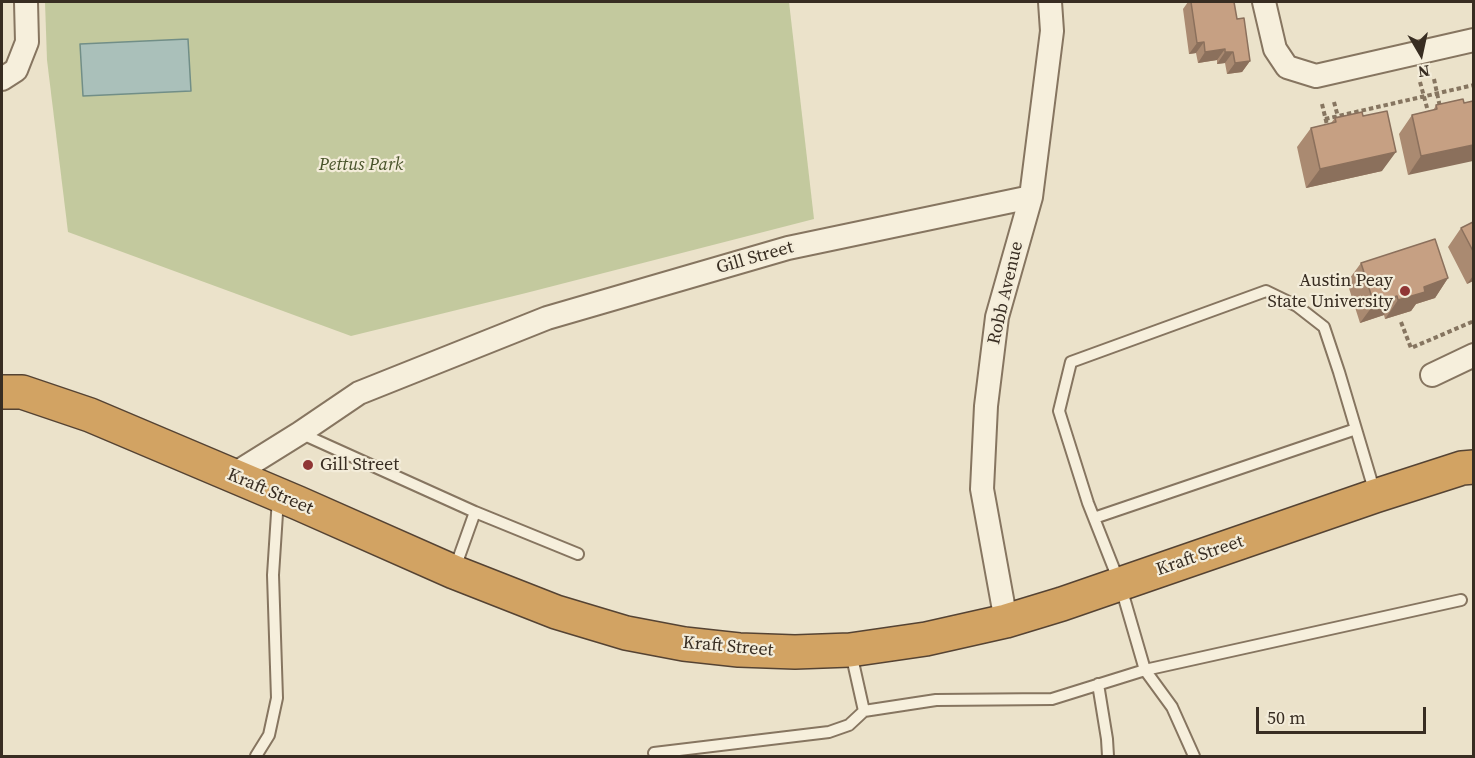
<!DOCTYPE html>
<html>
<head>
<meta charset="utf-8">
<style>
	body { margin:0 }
	#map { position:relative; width:1475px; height:758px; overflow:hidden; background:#ebe2ca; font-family:"Source Serif 4",serif }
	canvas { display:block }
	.frame { position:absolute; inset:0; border:3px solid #382d22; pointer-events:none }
	.north { position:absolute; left:1391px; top:24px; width:60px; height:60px; -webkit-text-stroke:4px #f3ecd9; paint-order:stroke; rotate:171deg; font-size:16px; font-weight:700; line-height:24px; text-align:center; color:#382d22 }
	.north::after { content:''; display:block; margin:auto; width:21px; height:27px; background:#382d22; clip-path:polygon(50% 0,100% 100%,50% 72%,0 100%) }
	.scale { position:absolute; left:1256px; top:707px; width:170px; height:27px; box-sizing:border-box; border:3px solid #382d22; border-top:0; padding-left:8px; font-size:18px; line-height:21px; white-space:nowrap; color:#382d22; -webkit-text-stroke:4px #f3ecd9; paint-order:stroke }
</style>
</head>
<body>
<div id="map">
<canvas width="1475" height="758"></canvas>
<div class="frame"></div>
<div class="north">N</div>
<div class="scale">50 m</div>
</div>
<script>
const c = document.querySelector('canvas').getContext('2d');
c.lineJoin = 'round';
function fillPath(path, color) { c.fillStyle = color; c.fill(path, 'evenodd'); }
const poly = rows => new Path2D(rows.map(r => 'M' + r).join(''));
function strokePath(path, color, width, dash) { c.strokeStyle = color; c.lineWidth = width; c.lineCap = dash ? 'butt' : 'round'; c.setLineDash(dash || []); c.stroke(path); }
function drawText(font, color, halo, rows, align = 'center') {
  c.font = font + ' "Source Serif 4",serif'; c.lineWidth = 4.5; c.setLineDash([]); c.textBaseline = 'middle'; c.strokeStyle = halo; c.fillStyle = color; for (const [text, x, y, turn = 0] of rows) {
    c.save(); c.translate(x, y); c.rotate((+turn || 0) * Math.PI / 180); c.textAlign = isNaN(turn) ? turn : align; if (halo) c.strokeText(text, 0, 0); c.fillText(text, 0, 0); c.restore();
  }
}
fillPath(poly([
	[45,2,789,2,814,219,526,293,351,336,68,232,47,60]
]), '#c3c99e');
const water = poly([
	[188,39,191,91,83,96,80,44,188,39]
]);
fillPath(water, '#aac0ba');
strokePath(water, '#718e87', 1.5);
const lane = poly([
	[300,433,475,512,578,554],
	[1375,493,1339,372,1324,327,1297,306,1266,291,1071,362,1059,411,1088,503,1120,584,1145,670,1461,600],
	[1094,518,1356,429],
	[455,568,475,512],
	[1098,684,1107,739,1108,756],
	[864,711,936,700,1052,699,1145,670,1172,707,1194,756],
	[654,753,829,732,849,725,864,711,851,653],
	[256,756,269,735,277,698,273,575,278,498]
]);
const street = poly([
	[1264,2,1275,49,1287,67,1316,76,1474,40],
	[2,79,16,70,27,42,26,2],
	[1432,375,1474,355],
	[231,476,300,433,359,393,547,318,788,248,1031,197],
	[1006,621,982,489,986,406,997,317,1031,197,1052,31,1050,2]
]);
const highway = poly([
	[2,392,22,392,90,415,298,503,454,572,556,612,626,633,684,644,739,650,795,652,850,650,926,639,1006,621,1062,604,1375,496,1462,468,1474,467]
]);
strokePath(lane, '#867560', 14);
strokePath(street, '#867560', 26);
strokePath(highway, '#554333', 36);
strokePath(poly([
	[1434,79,1440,107],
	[1420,82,1429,115],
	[1334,102,1338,117],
	[1322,104,1328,129],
	[1325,119,1474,85],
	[1401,322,1411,348,1474,321]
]), '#867560', 4, [4.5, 3]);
strokePath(lane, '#f6efdc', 10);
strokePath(street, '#f6efdc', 22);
strokePath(highway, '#d2a363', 33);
fillPath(poly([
	[1188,2,1234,2,1237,19,1250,61,1242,72,1227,74,1225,63,1217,64,1217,60,1198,63,1196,53,1189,54,1183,9],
	[1464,103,1408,175,1399,134,1412,115,1433,111,1436,105],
	[1335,118,1382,171,1306,188,1297,147,1311,128,1331,123],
	[1473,222,1473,281,1467,284,1448,247,1461,228],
	[1361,263,1448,278,1435,298,1416,304,1411,311,1385,319,1384,315,1360,323,1347,282]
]), '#aa8a71');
fillPath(poly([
	[1204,42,1196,53,1189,54,1197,43],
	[1225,49,1217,60,1198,63,1205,52],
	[1225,52,1233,52,1225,63,1217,64],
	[1250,61,1242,72,1227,74,1235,63],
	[1473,145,1473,161,1408,175,1421,156],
	[1396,152,1382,171,1306,188,1320,169],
	[1473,276,1473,281,1467,284],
	[1448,278,1435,298,1416,304,1411,311,1385,319,1398,300,1424,287],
	[1397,296,1384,315,1360,323,1374,304]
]), '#8b705c');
const building = poly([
	[1191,2,1234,2,1237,19,1244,18,1250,61,1235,63,1233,52,1225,52,1225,49,1205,52,1204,42,1197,43,1191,2],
	[1463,99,1464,103,1473,101,1473,145,1421,156,1412,115,1437,109,1436,105,1463,99],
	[1387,111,1396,152,1320,169,1311,128,1336,122,1335,118,1362,112,1363,116,1387,111],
	[1473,222,1473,251,1461,228,1473,222],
	[1435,239,1448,278,1424,287,1425,292,1398,300,1397,296,1374,304,1361,263,1435,239]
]);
fillPath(building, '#c6a083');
strokePath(building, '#8b705c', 1.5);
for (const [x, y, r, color] of [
	[1405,291,6,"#903635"],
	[308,465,6,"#903635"]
]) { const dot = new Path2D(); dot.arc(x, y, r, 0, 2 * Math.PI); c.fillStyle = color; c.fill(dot); strokePath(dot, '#f3ecd9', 2); }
drawText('italic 18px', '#48532a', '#f3ecd9', [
	["Pettus Park",361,165]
]);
drawText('18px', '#382d22', '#f3ecd9', [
	["Gill Street",755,258,-16],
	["Robb Avenue",1006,293,-77],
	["Kraft Street",270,492,23],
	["Kraft Street",1200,556,-19],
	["Kraft Street",728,647,5]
]);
drawText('18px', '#382d22', '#f3ecd9', [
	["Austin Peay",1393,281],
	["State University",1393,302],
	["Gill Street",320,465,"left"]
], 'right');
</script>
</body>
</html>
